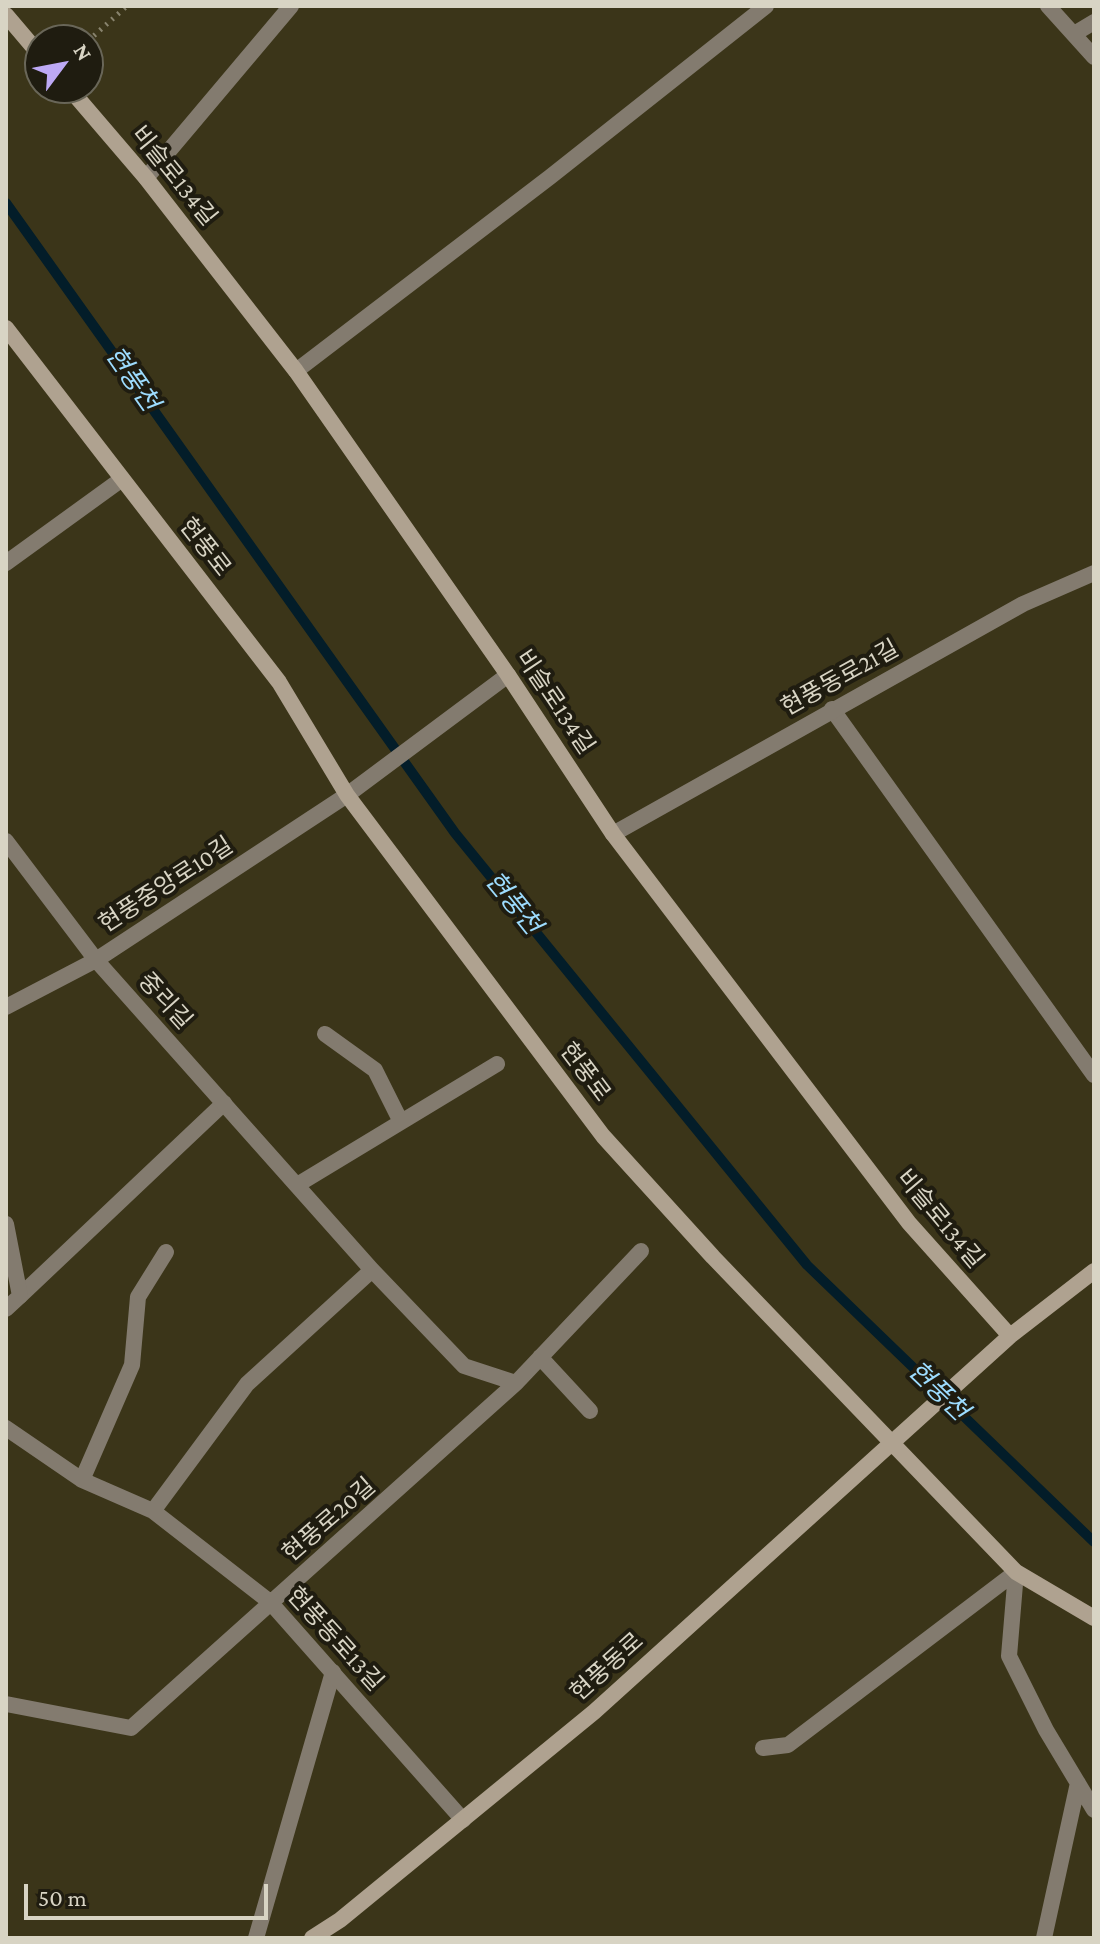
<!DOCTYPE html>
<html>
<head>
<meta charset="utf-8">
<style>
	body { margin:0 }
	#map { position:relative; width:1100px; height:1944px; overflow:hidden; background:#3b3519; font-family:"Crimson Pro",serif }
	canvas { display:block }
	.frame { position:absolute; inset:0; border:8px solid #d8d4c4; pointer-events:none }
	.north { position:absolute; left:24px; top:24px; width:80px; height:80px; box-sizing:border-box; background:#1f1c10; border:2px solid #696658; border-radius:50%; rotate:58deg; font-size:22px; font-weight:700; line-height:32px; text-align:center; color:#d8d4c4 }
	.north::after { content:''; display:block; margin:auto; width:28px; height:36px; background:#bda9f5; clip-path:polygon(50% 0,100% 100%,50% 72%,0 100%) }
	.scale { position:absolute; left:24px; top:1884px; width:244px; height:36px; box-sizing:border-box; border:4px solid #d8d4c4; border-top:0; padding-left:10px; font-size:24px; line-height:28px; white-space:nowrap; color:#d8d4c4; -webkit-text-stroke:6px #1f1c10; paint-order:stroke }
</style>
</head>
<body>
<div id="map">
<canvas width="1100" height="1944"></canvas>
<div class="frame"></div>
<div class="north">N</div>
<div class="scale">50 m</div>
</div>
<script>
const c = document.querySelector('canvas').getContext('2d');
c.lineJoin = 'round';
const poly = rows => new Path2D(rows.map(r => 'M' + r).join(''));
function strokePath(path, color, width, dash) { c.strokeStyle = color; c.lineWidth = width; c.lineCap = dash ? 'butt' : 'round'; c.setLineDash(dash || []); c.stroke(path); }
function drawText(font, color, halo, rows, align = 'center') {
  c.font = font + ' "Crimson Pro","Noto Sans KR",serif'; c.lineWidth = 8; c.setLineDash([]); c.textBaseline = 'middle'; c.strokeStyle = halo; c.fillStyle = color; for (const [text, x, y, turn = 0] of rows) {
    c.save(); c.translate(x, y); c.rotate((+turn || 0) * Math.PI / 180); c.textAlign = isNaN(turn) ? turn : align; if (halo) c.strokeText(text, 0, 0); c.fillText(text, 0, 0); c.restore();
  }
}
strokePath(poly([
	[6,203,455,833,807,1265,1094,1542]
]), '#031d29', 10);
strokePath(poly([
	[88,41,127,6]
]), '#88836d', 5, [2, 6]);
strokePath(poly([
	[832,709,1094,1075],
	[20,1296,224,1103],
	[256,1938,333,1672]
]), '#837b6f', 16);
strokePath(poly([
	[1048,6,1094,57],
	[1074,34,1094,22],
	[146,178,291,6],
	[296,371,550,177,766,6],
	[6,563,122,479],
	[613,834,1023,604,1094,573],
	[6,841,96,960,372,1270,464,1366,516,1383],
	[6,1007,96,960,347,795,508,675],
	[325,1034,375,1070,401,1122],
	[297,1185,497,1064],
	[6,1224,20,1296,6,1309],
	[540,1357,590,1411],
	[6,1428,82,1480,153,1511,270,1602,463,1820],
	[82,1480,132,1365,138,1297,166,1252],
	[153,1511,247,1384,372,1270],
	[1016,1572,1009,1656,1046,1730,1094,1810],
	[6,1704,131,1728,516,1383,641,1251],
	[763,1748,788,1745,1016,1572],
	[1044,1938,1078,1783]
]), '#837b6f', 16);
strokePath(poly([
	[6,15,40,55],
	[69,88,146,178,296,371,508,675,613,834,909,1223,1010,1336],
	[6,328,279,682,347,795,603,1136,713,1257,1016,1572,1094,1618],
	[312,1938,340,1920,594,1712,1010,1336,1094,1271]
]), '#afa290', 16);
drawText('24px', '#d8d4c4', '#1f1c10', [
	["비슬로134길",174,176,51],
	["현풍로",205,547,52],
	["현풍동로21길",840,678,-29],
	["비슬로134길",555,702,56],
	["현풍중앙로10길",166,885,-33],
	["중리길",165,1001,48],
	["현풍로",585,1072,53],
	["비슬로134길",940,1219,50],
	["현풍로20길",329,1520,-41],
	["현풍동로13길",335,1639,48],
	["현풍동로",607,1667,-42]
]);
drawText('italic 26px', '#9ddcfe', '#1f1c10', [
	["현풍천",132,379,55],
	["현풍천",513,903,51],
	["현풍천",938,1391,44]
]);
</script>
</body>
</html>
